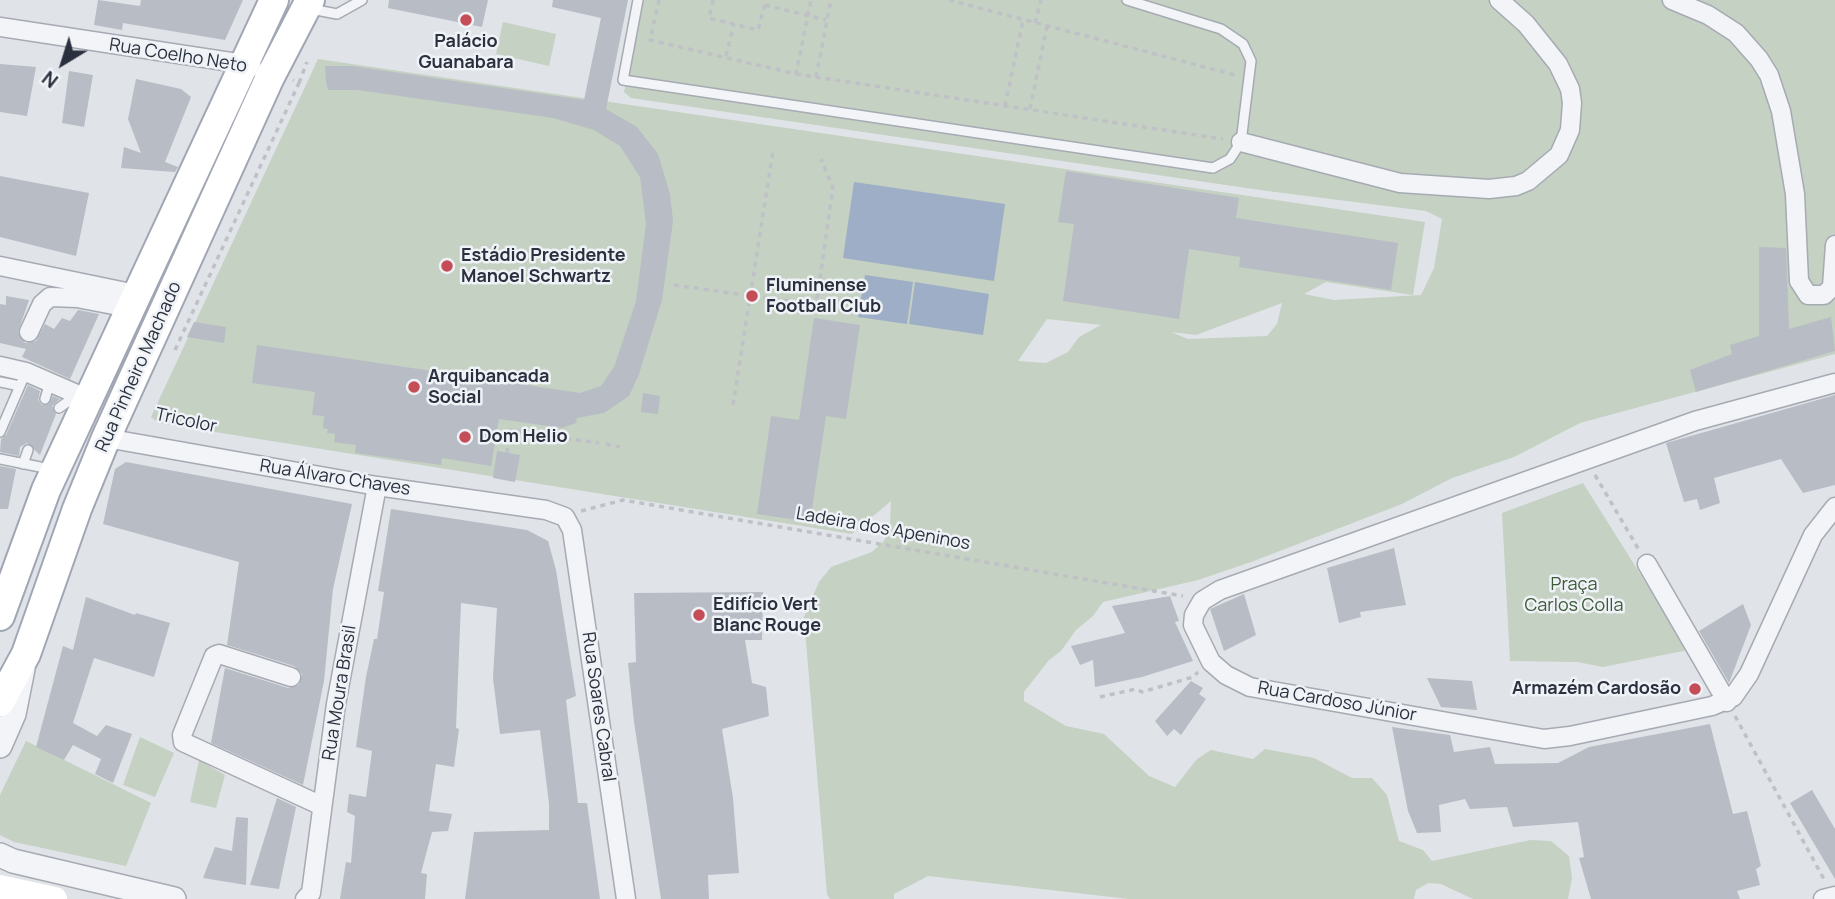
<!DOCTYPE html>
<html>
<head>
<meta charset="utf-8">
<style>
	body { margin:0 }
	#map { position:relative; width:1835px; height:899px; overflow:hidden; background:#e0e3e8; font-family:Manrope,sans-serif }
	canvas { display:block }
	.north { position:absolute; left:28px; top:28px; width:70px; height:70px; -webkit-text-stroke:5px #eff2f6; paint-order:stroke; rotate:218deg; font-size:19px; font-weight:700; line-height:28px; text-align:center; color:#2a303e }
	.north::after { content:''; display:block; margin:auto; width:24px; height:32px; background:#2a303e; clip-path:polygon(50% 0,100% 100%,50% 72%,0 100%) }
</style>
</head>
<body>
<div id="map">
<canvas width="1835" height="899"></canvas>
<div class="north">N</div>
</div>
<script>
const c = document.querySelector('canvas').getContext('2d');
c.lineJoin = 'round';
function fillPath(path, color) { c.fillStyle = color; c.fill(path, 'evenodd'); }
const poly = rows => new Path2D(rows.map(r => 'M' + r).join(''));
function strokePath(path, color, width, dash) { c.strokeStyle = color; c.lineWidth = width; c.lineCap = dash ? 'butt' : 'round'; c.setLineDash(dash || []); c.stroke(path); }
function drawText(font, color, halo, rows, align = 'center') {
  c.font = font + ' Manrope,sans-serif'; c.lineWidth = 5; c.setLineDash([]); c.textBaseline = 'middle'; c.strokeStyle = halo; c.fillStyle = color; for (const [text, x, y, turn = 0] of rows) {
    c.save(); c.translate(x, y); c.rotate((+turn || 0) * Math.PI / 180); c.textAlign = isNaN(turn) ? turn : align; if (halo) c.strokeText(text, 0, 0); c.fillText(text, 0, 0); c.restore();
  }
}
fillPath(poly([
	[642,0,1835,0,1835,354,1580,423,1514,457,1452,478,1402,504,1251,562,1198,580,1103,602,1093,616,1076,630,1061,651,1049,660,1024,692,1024,701,1066,726,1104,734,1149,776,1175,787,1197,759,1211,750,1253,759,1265,749,1314,758,1352,778,1372,778,1387,795,1399,841,1423,850,1432,861,1530,840,1551,841,1569,856,1572,878,1568,899,1473,899,1441,884,1428,883,1416,890,1414,899,1129,899,928,876,894,894,894,899,830,899,827,894,804,617,819,582,831,567,872,552,884,541,890,528,891,501,852,534,159,423,151,417,318,59,1425,222,1413,295,1326,282,1304,294,1334,300,1421,295,1434,268,1442,219,1426,211,1267,191,631,98,624,92],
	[1282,303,1277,324,1267,336,1188,339,1171,332,1196,335],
	[1047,319,1101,325,1079,337,1068,352,1046,363,1018,361],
	[503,22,556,34,549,66,496,54],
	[1583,483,1688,650,1603,667,1577,662,1510,661,1502,513],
	[140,737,174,753,155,797,123,785],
	[26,741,151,803,126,866,14,842,0,835,0,795],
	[199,760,225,775,216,808,190,802]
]), '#c5d1c2');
fillPath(poly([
	[854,182,1005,204,994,281,843,258],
	[865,275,913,282,907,324,858,317],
	[915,282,989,294,983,335,909,324]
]), '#9daec6');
fillPath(poly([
	[98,0,140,6,141,0,243,0,225,40,123,23,122,30,94,25],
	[389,0,488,0,482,27,388,8],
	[553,0,628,0,606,109,637,127,658,154,670,194,673,221,662,300,639,374,629,396,604,413,577,418,576,423,562,428,499,419,491,466,442,458,441,465,355,453,356,445,334,442,335,434,327,433,328,429,323,428,324,416,312,415,315,392,252,383,257,345,580,393,601,386,614,367,636,301,646,224,640,177,620,146,594,130,553,118,358,90,328,90,326,82,325,66,352,66,584,100,601,18,552,7],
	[0,64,36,67,27,116,0,112],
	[69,71,93,75,84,127,62,123],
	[136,79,181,89,191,97,165,162,178,167,175,172,121,168,124,147,141,153,128,119],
	[1066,171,1239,198,1236,218,1398,243,1391,290,1239,267,1240,257,1189,249,1179,319,1063,301,1074,224,1058,222],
	[0,176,89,193,76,256,0,237],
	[1759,247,1786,248,1789,329,1831,317,1835,351,1696,392,1690,370,1732,354,1730,345,1759,336],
	[6,296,29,300,18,332,25,343,36,341,45,324,54,329,62,318,70,321,78,310,99,314,70,379,22,357,26,349,0,343,0,304,6,305],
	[814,318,860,325,846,419,826,416,810,522,757,514,771,416,799,420],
	[194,322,226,327,224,343,187,337],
	[28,385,40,391,38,400,42,405,49,404,53,396,60,399,52,406,56,414,40,455,27,443,20,447,19,456,0,452,1,439,6,435],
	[643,393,660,396,658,414,641,412],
	[1835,395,1835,485,1803,493,1781,459,1714,478,1720,503,1700,510,1697,499,1684,502,1666,443],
	[497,451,520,455,515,482,493,478],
	[126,462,352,504,333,589,324,681,303,785,211,743,225,668,288,688,299,685,302,674,294,666,227,645,239,562,103,524,115,469],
	[0,466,16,469,8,509,0,509],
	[391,509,527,530,548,541,556,570,576,696,566,700,578,803,587,803,600,899,465,899,474,832,549,830,549,804,540,730,500,734,493,678,497,608,461,603,456,728,459,729,454,767,436,764,429,811,452,814,448,831,432,832,421,873,427,874,425,899,340,899,346,862,351,863,355,816,347,812,349,794,366,797,372,751,356,747,366,677,374,639,377,639,384,592,378,591],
	[1394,548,1406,605,1360,612,1361,617,1339,623,1327,568],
	[763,592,762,640,745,640,752,683,766,687,769,716,722,729,733,798,739,873,708,875,709,899,661,899,634,722,628,663,636,662,634,593],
	[1244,594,1256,635,1224,651,1210,609],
	[1170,596,1179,621,1175,622,1193,661,1142,677,1095,687,1093,660,1080,665,1071,646,1125,633,1112,606],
	[86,597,135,615,136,613,170,623,154,677,94,658,73,723,97,736,106,725,132,734,113,783,95,774,101,759,73,745,64,760,36,747,63,646,73,650],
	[1743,604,1751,625,1729,683,1699,631],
	[1427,678,1472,681,1477,710,1441,707],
	[1191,681,1203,688,1199,694,1206,699,1181,735,1174,729,1167,736,1155,721],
	[1710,724,1733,814,1747,811,1761,866,1756,869,1760,885,1737,891,1740,899,1591,899,1579,858,1584,857,1578,822,1513,827,1507,807,1470,809,1465,799,1439,805,1441,832,1417,833,1408,811,1392,727,1450,735,1454,752,1490,747,1495,764,1558,763,1589,747],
	[1812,790,1835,829,1835,879,1790,803],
	[277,798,296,807,279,889,250,885],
	[236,817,248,818,246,885,203,878,215,847,232,851]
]), '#b8bcc5');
const service = poly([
	[638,0,623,80,1213,168,1230,159,1241,142,1251,61,1243,44,1221,29,1127,0],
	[311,9,337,14,362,0],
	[0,382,20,386],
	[45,399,50,382],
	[59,408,77,395],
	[0,432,26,372],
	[0,459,50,469],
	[23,464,28,450]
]);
const minor = poly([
	[1672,0,1708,15,1736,33,1759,59,1769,75,1781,111,1795,194,1799,281,1808,295,1824,295,1832,287,1835,245],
	[0,27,244,64,252,67],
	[1241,142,1400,183,1489,189,1516,186,1528,181,1559,155,1570,130,1572,103,1570,89,1558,64,1526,24,1499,0],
	[0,266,136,294],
	[29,332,42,304,50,297,77,298,129,308],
	[0,366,26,372,88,399],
	[1835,383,1695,421,1220,590,1202,601,1194,615,1193,625,1211,662,1226,675,1250,687,1544,739,1570,736,1712,706,1733,697,1749,674,1813,535,1835,507],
	[106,438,377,486,546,510,565,517,572,530,626,899],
	[1647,564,1727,702],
	[291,677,219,654,214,656,182,735,183,742,322,806],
	[305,899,311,893,336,704,377,486],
	[1823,899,1835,896]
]);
const tertiary = poly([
	[0,746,14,714,23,669],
	[0,855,13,861,174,899]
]);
const primary = poly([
	[0,616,46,490,274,0],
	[0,702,26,654,77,509,106,438,270,77,310,0]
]);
strokePath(service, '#a6aab2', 12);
strokePath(minor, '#a6aab2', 21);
strokePath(tertiary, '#a6aab2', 26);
strokePath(primary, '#a0a6b3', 32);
strokePath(poly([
	[659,0,650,40,796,74,811,0],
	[713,0,709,18,758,30,766,0],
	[949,0,1235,75],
	[765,5,826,20],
	[1035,23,1041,0],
	[726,56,734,24],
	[796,74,1223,139],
	[816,77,831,0],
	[299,83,307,62],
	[1005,106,1023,20],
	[1030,109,1047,26],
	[674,285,816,305,833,188,821,159],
	[175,350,299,83,293,80],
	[733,405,773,151],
	[606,444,620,447],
	[507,453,510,430,599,443],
	[1595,475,1639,550],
	[581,511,623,500,1183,596],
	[1100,697,1136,689,1142,692,1193,677,1198,672],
	[1735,716,1825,881]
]), '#bfc1c7', 3.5, [5, 5]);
strokePath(service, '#f3f4f7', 9);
strokePath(minor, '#f3f4f7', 18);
strokePath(tertiary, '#f3f4f7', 23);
strokePath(poly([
	[0,887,55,899]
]), '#fff', 24);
strokePath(primary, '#fff', 28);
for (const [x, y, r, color] of [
	[466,20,7,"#c54d57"],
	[447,266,7,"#c54d57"],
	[752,296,7,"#c54d57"],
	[414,387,7,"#c54d57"],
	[465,437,7,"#c54d57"],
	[699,615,7,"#c54d57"],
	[1695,689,7,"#c54d57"]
]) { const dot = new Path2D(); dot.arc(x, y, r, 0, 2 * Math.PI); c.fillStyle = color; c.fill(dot); strokePath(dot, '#eff2f6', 2.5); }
drawText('bold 18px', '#2a303e', '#eff2f6', [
	["Palácio",466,42,"center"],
	["Guanabara",466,63,"center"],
	["Estádio Presidente",461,256],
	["Manoel Schwartz",461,277],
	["Fluminense",766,286],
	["Football Club",766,307],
	["Arquibancada",428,377],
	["Social",428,398],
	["Dom Helio",479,437],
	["Edifício Vert",713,605],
	["Blanc Rouge",713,626],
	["Armazém Cardosão",1681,689,"right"]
], 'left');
drawText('18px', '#2a303e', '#eff2f6', [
	["Rua Coelho Neto",178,56,9],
	["Rua Pinheiro Machado",139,367,-66],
	["Tricolor",186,421,12],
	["Rua Álvaro Chaves",335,478,9],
	["Ladeira dos Apeninos",883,529,10],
	["Rua Moura Brasil",340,693,-81],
	["Rua Cardoso Júnior",1337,702,10],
	["Rua Soares Cabral",598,707,82]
]);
drawText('18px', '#3c5938', '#eff2f6', [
	["Praça",1574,585],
	["Carlos Colla",1574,606]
]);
</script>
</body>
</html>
